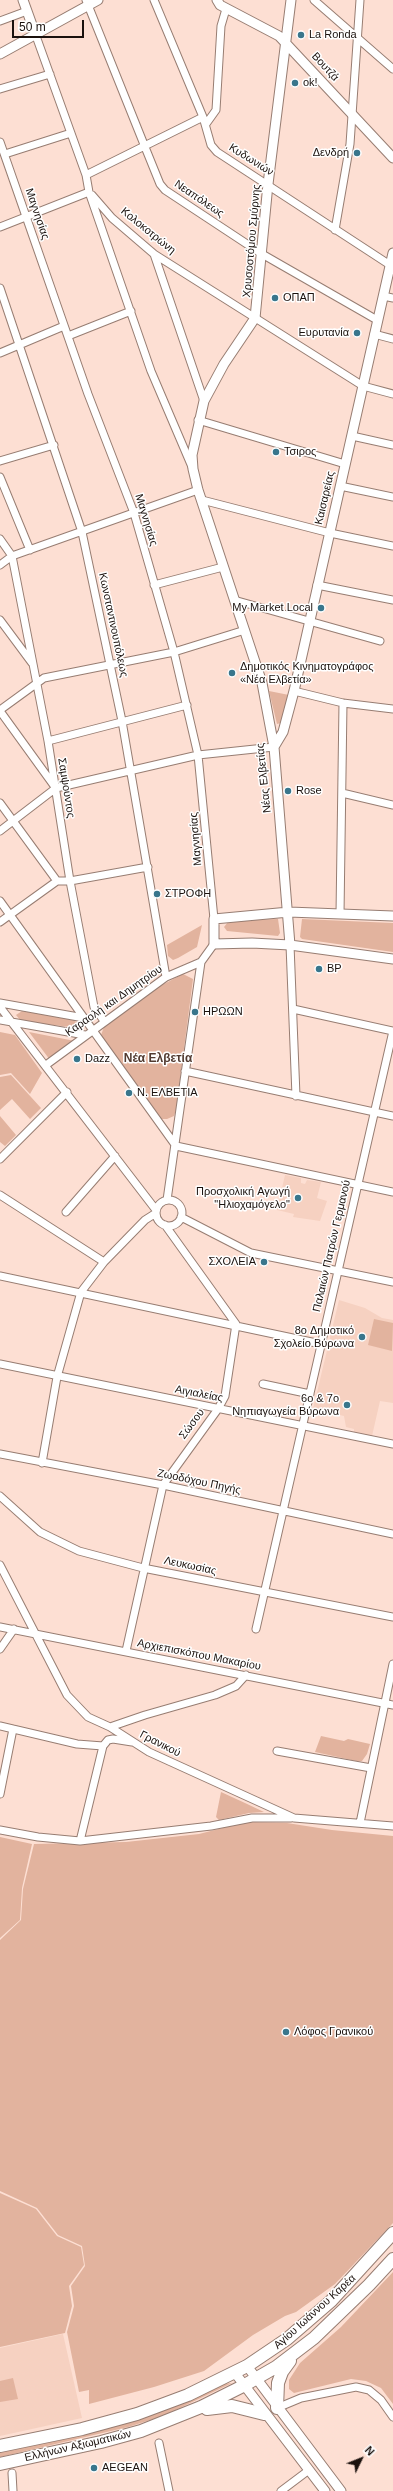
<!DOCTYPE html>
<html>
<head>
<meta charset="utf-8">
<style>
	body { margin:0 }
	#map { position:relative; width:393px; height:2491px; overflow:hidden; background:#fddfd3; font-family:Arial,sans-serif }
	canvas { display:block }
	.north { position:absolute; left:341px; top:2439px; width:40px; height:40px; -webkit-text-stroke:3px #fff; paint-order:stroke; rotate:47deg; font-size:11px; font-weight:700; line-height:16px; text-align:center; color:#1a110d }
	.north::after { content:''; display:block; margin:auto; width:14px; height:18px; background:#1a110d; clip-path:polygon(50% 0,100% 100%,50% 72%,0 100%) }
	.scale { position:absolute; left:12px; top:20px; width:72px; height:18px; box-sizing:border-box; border:2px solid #1a110d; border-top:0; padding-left:5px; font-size:12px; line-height:14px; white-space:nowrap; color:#1a110d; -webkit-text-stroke:3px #fff; paint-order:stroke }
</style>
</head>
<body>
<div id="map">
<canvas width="393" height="2491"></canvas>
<div class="north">N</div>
<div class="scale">50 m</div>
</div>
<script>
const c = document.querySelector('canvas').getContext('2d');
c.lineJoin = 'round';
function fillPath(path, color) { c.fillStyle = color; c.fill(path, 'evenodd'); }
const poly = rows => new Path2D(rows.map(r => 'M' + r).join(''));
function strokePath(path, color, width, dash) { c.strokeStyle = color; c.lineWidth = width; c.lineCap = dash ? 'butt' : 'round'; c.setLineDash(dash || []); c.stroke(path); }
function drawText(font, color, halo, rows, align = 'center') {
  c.font = font + ' Arial,sans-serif'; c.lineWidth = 3; c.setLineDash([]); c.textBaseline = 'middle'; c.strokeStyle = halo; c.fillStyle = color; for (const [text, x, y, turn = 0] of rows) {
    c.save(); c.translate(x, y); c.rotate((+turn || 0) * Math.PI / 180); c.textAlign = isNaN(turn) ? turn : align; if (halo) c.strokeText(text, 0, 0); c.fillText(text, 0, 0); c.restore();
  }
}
fillPath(poly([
	[285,1175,301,1178,301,1183,305,1184,307,1180,321,1182,317,1198,327,1201,320,1221,293,1217,294,1214,277,1210],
	[339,1300,365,1308,382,1318,393,1320,393,1403,380,1401,372,1436,354,1432,354,1429,346,1427,344,1416,313,1409],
	[63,2334,82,2418,0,2436,0,2348]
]), '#f6d1c1');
fillPath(poly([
	[269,691,289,695,281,723,277,724],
	[278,919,280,933,278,936,227,931,224,927,228,922,239,920],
	[302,919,393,923,393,952,302,939,300,937],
	[202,925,197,947,178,958,173,960,168,956,167,945],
	[183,974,193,979,176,1110,174,1116,167,1119,161,1119,101,1035,104,1027,162,985],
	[22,1011,72,1019,79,1024,78,1028,21,1021,16,1015],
	[0,1032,15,1035,42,1073,30,1094,11,1073,0,1075],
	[29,1032,75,1041,50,1060],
	[11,1075,41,1108,30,1119,12,1099,0,1110,0,1077],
	[0,1116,16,1135,5,1146,0,1142],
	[374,1319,393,1323,392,1351,368,1345],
	[321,1736,344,1741,348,1739,370,1744,367,1754,362,1761,356,1761,315,1752],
	[221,1792,245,1803,264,1812,249,1813,219,1820,216,1817],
	[246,1822,287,1823,332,1830,393,1836,393,2223,335,2284,296,2312,285,2316,253,2335,204,2371,154,2387,89,2404,89,2390,79,2392,67,2332,74,2306,71,2286,85,2266,82,2246,58,2235,37,2208,0,2191,0,1940,21,1920,23,1889,34,1844,126,1842,199,1834],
	[0,1837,32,1844,22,1888,20,1920,0,1938],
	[0,2193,36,2209,57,2236,81,2247,84,2265,69,2286,72,2306,65,2333,0,2347],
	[393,2272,393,2404,381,2388,366,2381,351,2379,294,2393,289,2389,289,2380,300,2363,341,2327],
	[13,2378,18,2399,0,2402,0,2381],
	[232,2383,163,2416,128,2427,0,2457,0,2452,64,2437,222,2384]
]), '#e2b39e');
const minor = poly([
	[86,0,145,147,160,184,165,190,262,254,377,320],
	[154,0,203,117,211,145,217,152,390,265],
	[314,0,393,69],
	[0,21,27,11],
	[36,36,86,175,89,192,151,371,192,467],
	[0,89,50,74],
	[206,124,216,110,221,26,226,9],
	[0,142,88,394,134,513,174,652,198,755,214,919],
	[5,154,71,133],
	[86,175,203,117],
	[92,195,112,218,154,254,363,386,393,394],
	[0,227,89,192],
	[335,230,350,144,360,0],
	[154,254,204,401],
	[0,288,82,532,122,721,166,977],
	[383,296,393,298],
	[374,334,393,339],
	[68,336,131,311],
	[0,353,64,326],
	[198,420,345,464],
	[352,436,393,445],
	[0,461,54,445],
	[0,477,30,550],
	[340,486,393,497],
	[202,500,330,533,393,546],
	[0,539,12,556,48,741,70,881,94,1007,104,1021],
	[0,565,12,556,198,490],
	[154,585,223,567],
	[317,585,393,600],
	[234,600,380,641],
	[0,620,32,663],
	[294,691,343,703,393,709],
	[0,710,44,678,174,652,245,630],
	[0,711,55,787],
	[48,741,187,705],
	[342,793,393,805],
	[0,803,57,881],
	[0,831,56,788,198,755,274,747],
	[0,901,176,1146],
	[340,914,343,703],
	[0,922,57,881,70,881,148,867],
	[290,945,296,1096],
	[0,1003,84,1018],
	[0,1007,156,1210],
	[293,1009,393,1031],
	[0,1020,85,1035],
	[46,1065,166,977,201,962,214,944],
	[185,1071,393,1116],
	[176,1146,393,1192],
	[0,1159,67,1092],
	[0,1195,104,1262],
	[167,1200,201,962],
	'156 1213a13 13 0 1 1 26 0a13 13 0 1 1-26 0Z',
	[66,1212,115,1156],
	[181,1217,251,1253,393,1282],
	[0,1276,321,1344],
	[0,1364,393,1444],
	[263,1384,310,1394],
	[0,1454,163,1485,393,1534],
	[42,1463,57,1377,81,1292,104,1262,145,1220,156,1213],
	[0,1496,40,1532,79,1551,143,1568,393,1617],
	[0,1565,67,1695,88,1717,110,1727,149,1752,294,1818,393,1826],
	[0,1627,393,1705],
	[256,1629,393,1031],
	[0,1649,14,1629],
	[126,1651,163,1485,218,1409,225,1396,236,1324,165,1225],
	[0,1726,77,1744,103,1746],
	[110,1727,145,1715,215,1695,236,1686,246,1675],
	[277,1751,371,1768],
	[0,1794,13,1729],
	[360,1823,393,1664],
	[0,1830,38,1837,80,1841,211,1826,252,1818,291,1818],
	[80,1841,103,1746,108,1740,113,1739,132,1742],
	[277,2408,301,2398,356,2387,369,2390,381,2400,393,2417],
	[159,2443,169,2491],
	[12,2473,13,2491],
	[281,2491,309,2470]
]);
const tertiary = poly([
	[23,0,36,36],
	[217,0,220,5,279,36,393,158],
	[0,54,98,0],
	[274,747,283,732,294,691,393,253],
	[393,916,289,912,214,919,214,944,252,943,290,945,393,959],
	[290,945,274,747,262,683,198,490,193,469,192,455,204,401,224,364,255,318,268,184,291,0],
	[247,2366,341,2491],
	[235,2373,325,2491]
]);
const primary = poly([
	[277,2408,278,2383,282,2372,290,2361],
	[207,2409,232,2406,264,2414],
	[0,2446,82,2429,137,2414,188,2395,247,2366,287,2339,331,2301,393,2233],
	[0,2464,101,2442,141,2431,201,2407,243,2386,276,2367,314,2338,369,2285,393,2259]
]);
strokePath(minor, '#977d72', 9);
strokePath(tertiary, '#977d72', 11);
strokePath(primary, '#977d72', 14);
strokePath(minor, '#fff', 7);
strokePath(tertiary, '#fff', 9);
strokePath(primary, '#fff', 12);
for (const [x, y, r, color] of [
	[301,35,4,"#39768c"],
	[295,83,4,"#39768c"],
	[357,153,4,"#39768c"],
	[275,298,4,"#39768c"],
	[357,333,4,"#39768c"],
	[276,452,4,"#39768c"],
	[321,608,4,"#39768c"],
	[232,673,4,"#39768c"],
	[288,791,4,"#39768c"],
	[157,894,4,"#39768c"],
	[319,969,4,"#39768c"],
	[195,1012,4,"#39768c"],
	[77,1059,4,"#39768c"],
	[129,1093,4,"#39768c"],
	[298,1198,4,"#39768c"],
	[264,1262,4,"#39768c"],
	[362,1337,4,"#39768c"],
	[347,1405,4,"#39768c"],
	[286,2032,4,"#39768c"],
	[94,2468,4,"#39768c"]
]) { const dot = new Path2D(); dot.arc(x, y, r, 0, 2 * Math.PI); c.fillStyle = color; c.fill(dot); strokePath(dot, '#fff', 1.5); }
drawText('11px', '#1a110d', '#fff', [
	["La Ronda",309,35],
	["ok!",303,83],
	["Δενδρή",349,153,"right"],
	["ΟΠΑΠ",283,298],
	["Ευρυτανία",349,333,"right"],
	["Τσιρος",284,452],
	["My Market Local",313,608,"right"],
	["Δημοτικός Κινηματογράφος",240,667],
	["«Νέα Ελβετία»",240,680],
	["Rose",296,791],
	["ΣΤΡΟΦΗ",165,894],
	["BP",327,969],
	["ΗΡΩΩΝ",203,1012],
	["Dazz",85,1059],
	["Ν. ΕΛΒΕΤΙΑ",137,1093],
	["Προσχολική Αγωγή",290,1192,"right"],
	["\"Ηλιοχαμόγελο\"",290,1205,"right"],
	["ΣΧΟΛΕΙΑ",256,1262,"right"],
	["8ο Δημοτικό",354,1331,"right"],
	["Σχολείο Βύρωνα",354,1344,"right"],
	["6ο & 7ο",339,1399,"right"],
	["Νηπιαγωγεία Βύρωνα",339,1412,"right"],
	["Λόφος Γρανικού",294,2032],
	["AEGEAN",102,2468]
], 'left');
drawText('11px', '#1a110d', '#fff', [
	["Βουτζά",325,67,47],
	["Κυδωνιών",251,160,32],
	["Νεαπόλεως",199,199,34],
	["Μαγνησίας",37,214,71],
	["Κολοκοτρώνη",148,231,39],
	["Χρυσοστόμου Σμύρνης",252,241,-85],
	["Καισαρείας",325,498,-77],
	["Μαγνησίας",146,520,73],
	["Κωνσταντινουπόλεως",113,625,78],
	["Νέας Ελβετίας",264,778,-96],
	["Σαμψούντος",66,788,81],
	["Μαγνησίας",196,839,-95],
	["Καραολή και Δημητρίου",114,1001,-35],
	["Παλαιών Πατρών Γερμανού",332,1246,-77],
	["Αιγιαλείας",199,1394,11],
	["Σώσου",192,1424,-54],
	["Ζωοδόχου Πηγής",199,1482,12],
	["Λευκωσίας",190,1566,12],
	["Αρχιεπισκόπου Μακαρίου",199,1655,11],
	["Γρανικού",160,1744,27],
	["Αγίου Ιωάννου Καρέα",315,2312,-42],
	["Ελλήνων Αξιωματικών",78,2446,-13]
]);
drawText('bold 12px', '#513a30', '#fff', [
	["Νέα Ελβετία",158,1059]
]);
</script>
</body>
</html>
